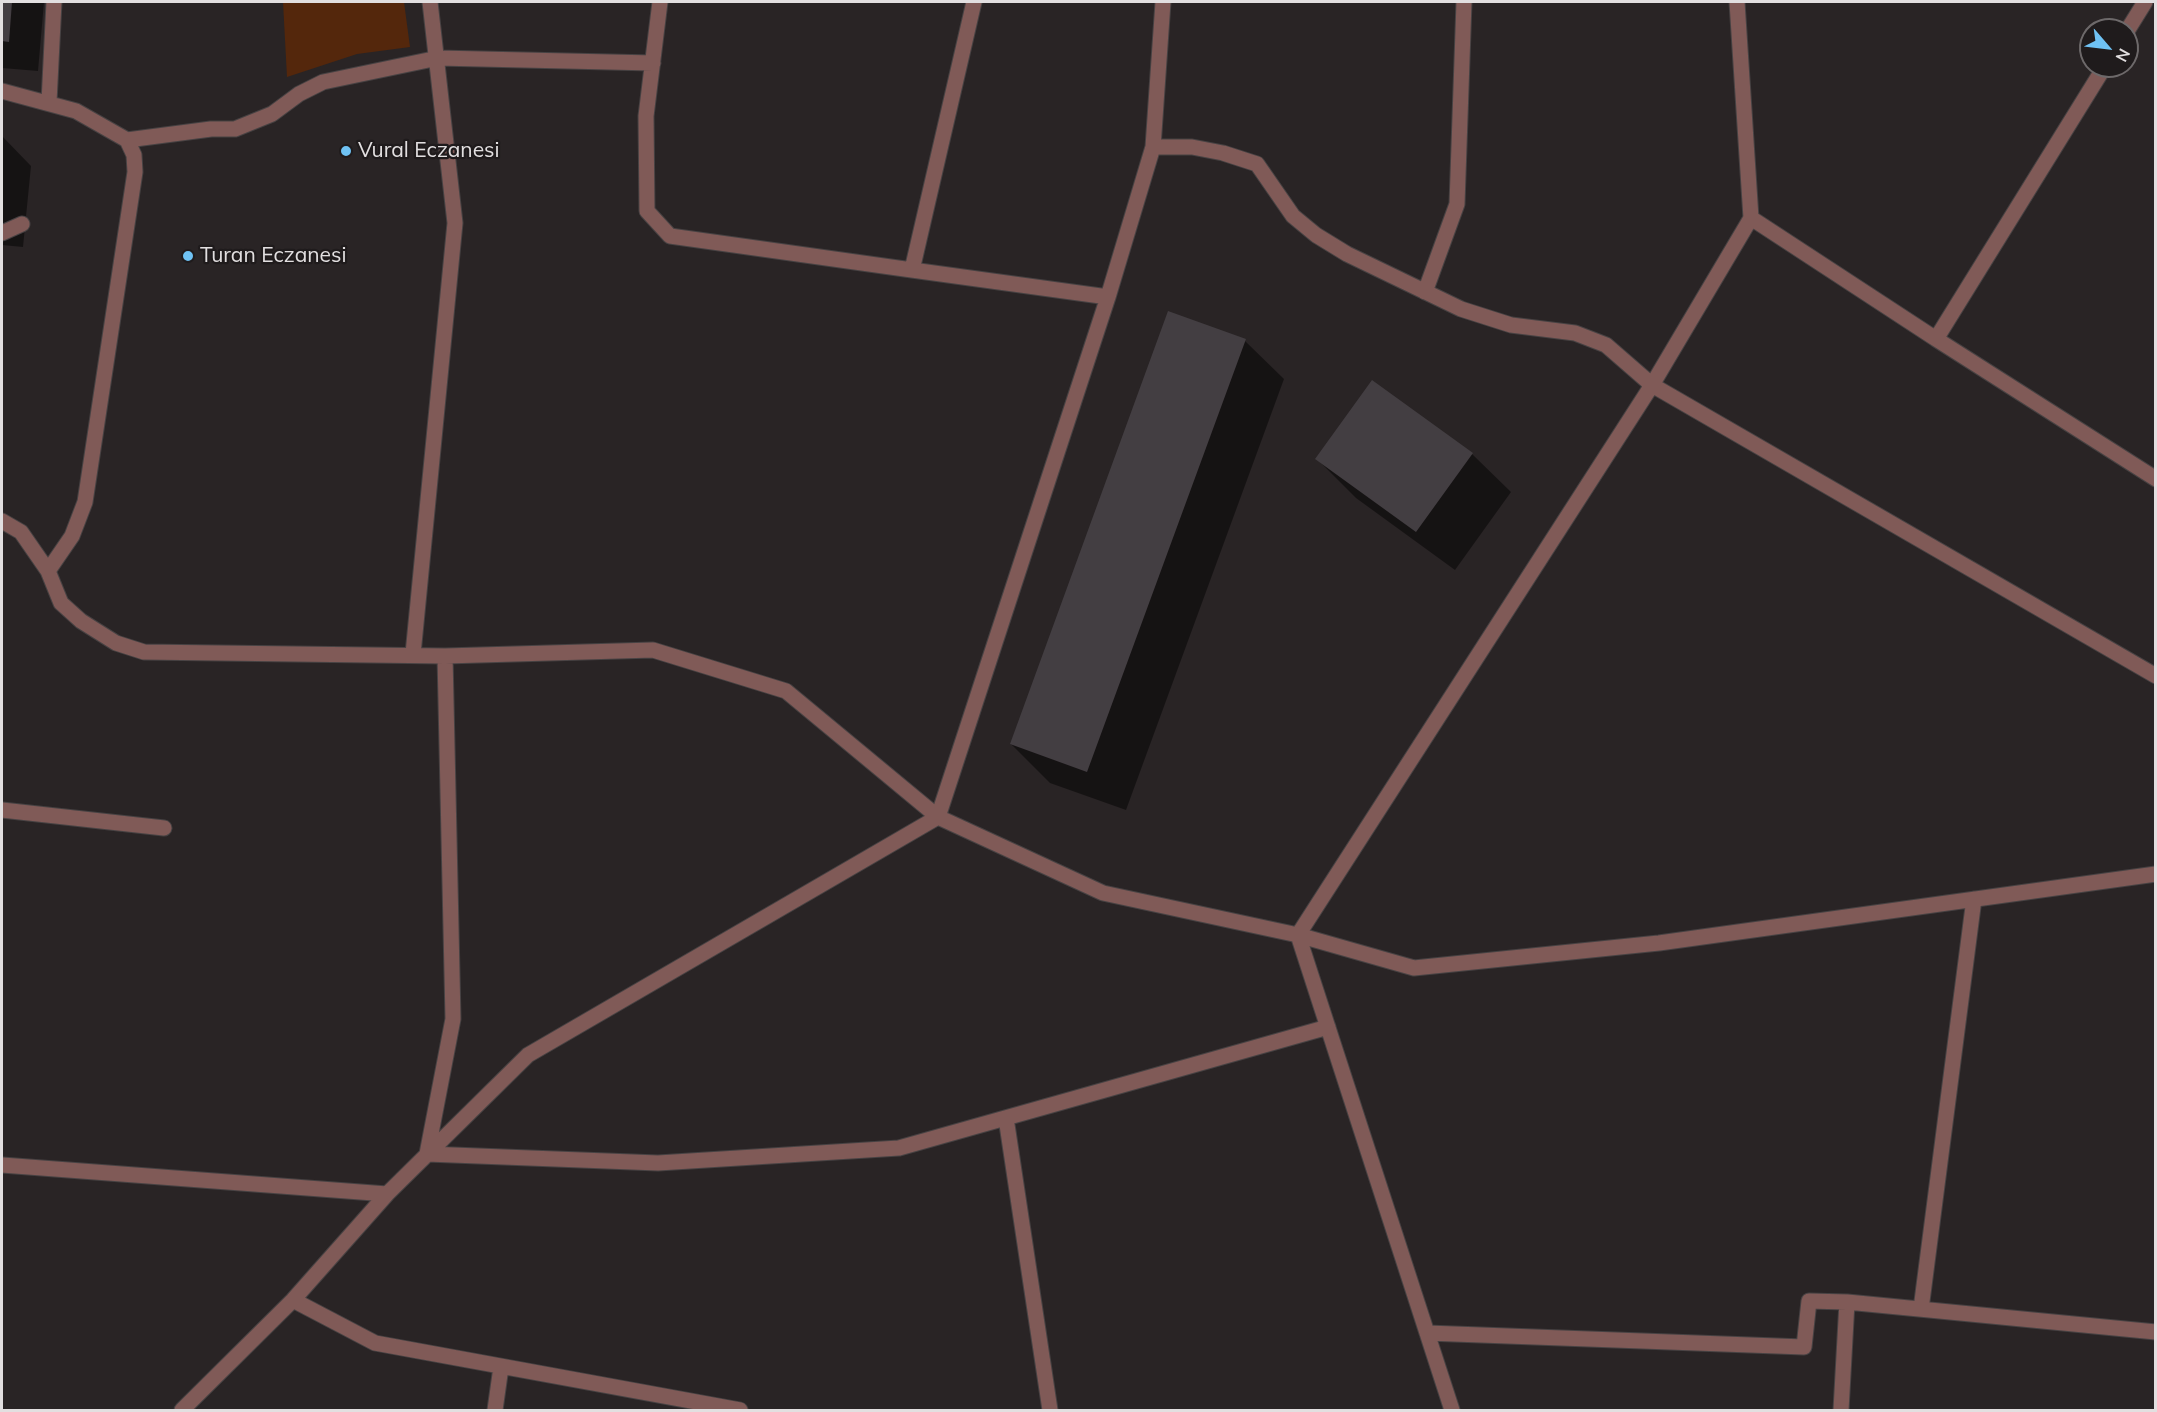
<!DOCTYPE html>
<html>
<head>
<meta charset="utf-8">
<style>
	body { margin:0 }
	#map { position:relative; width:2157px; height:1412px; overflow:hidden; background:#292425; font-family:Mulish,sans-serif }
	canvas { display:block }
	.frame { position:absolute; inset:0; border:3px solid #e2dfe0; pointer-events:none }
	.north { position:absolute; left:2079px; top:18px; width:60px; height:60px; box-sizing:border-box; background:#1f1b1c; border:2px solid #6d696a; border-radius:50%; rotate:118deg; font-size:16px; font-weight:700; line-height:24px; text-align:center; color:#e2dfe0 }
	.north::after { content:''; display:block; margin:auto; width:21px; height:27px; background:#6fc2f4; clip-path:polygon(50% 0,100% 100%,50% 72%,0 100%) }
</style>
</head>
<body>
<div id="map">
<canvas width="2157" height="1412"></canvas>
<div class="frame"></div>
<div class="north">N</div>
</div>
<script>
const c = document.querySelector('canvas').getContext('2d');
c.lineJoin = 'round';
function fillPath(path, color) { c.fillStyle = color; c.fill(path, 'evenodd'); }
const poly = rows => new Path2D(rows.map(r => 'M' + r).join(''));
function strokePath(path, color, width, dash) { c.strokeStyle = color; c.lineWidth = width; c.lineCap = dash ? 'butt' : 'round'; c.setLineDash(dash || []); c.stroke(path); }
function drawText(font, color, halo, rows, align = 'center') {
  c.font = font + ' Mulish,sans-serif'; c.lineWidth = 4.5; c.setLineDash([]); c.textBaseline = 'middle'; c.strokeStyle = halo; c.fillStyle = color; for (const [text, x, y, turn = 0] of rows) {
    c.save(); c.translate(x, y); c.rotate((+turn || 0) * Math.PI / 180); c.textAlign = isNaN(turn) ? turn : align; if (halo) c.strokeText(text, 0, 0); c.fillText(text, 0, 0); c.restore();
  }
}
fillPath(poly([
	[283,2,404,2,410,47,357,54,287,77]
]), '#54270c');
fillPath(poly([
	[2,2,44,2,38,71,2,68],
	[2,136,31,166,23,247,2,245],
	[1245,341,1284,379,1126,810,1050,783,1011,744],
	[1472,454,1511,492,1455,570,1356,498,1317,459]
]), '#0007');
fillPath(poly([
	[2,2,12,2,9,42,2,41],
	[1168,311,1246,339,1087,772,1010,744],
	[1372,380,1473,453,1416,532,1315,459]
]), '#433e42');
const minor = poly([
	[660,2,646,116,647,211,670,236,912,270],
	[974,2,912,270,1108,297],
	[2127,31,2145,2],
	[2105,66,1936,339,2156,479],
	[2,91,76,111,127,140,134,155,135,172,85,502,72,536,48,571],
	[49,102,54,2],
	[127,140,211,129,235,129,272,114,299,94,323,82,438,58,653,63],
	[1153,147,1192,147,1223,153,1257,164,1293,216,1316,235,1347,254,1461,309,1511,325,1575,333,1606,345,1652,385,2156,676],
	[1751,218,1936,339],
	[2,233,22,224],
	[1425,292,1457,204,1464,2],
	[2,521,21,532,48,571,61,603,81,621,116,643,144,652,445,656,653,650,786,691,938,817,1103,893,1298,935,1414,968,1659,943,2156,874],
	[413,654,455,223,430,2],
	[445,656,453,1019,427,1154,658,1163,899,1148,1328,1027],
	[2,810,164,828],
	[1006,1118,1050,1410],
	[2,1165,387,1194],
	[293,1300,375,1343,740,1410],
	[1921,1309,1974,899],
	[1427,1333,1804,1347,1809,1301,1847,1302],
	[182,1410,293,1300,387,1194,528,1055,938,817,1108,297,1153,147,1163,2],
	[495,1410,501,1367],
	[1452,1410,1298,935,1652,385,1751,218,1737,2],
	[1841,1410,1847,1302,2156,1332]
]);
strokePath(minor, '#474243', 17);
strokePath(minor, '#805a57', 15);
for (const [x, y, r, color] of [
	[346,151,6,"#6fc2f4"],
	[188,256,6,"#6fc2f4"]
]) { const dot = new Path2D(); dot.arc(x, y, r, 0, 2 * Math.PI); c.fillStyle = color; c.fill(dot); strokePath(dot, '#1f1b1c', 2); }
drawText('21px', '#e2dfe0', '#1f1b1c', [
	["Vural Eczanesi",358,151],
	["Turan Eczanesi",200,256]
], 'left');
</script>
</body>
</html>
